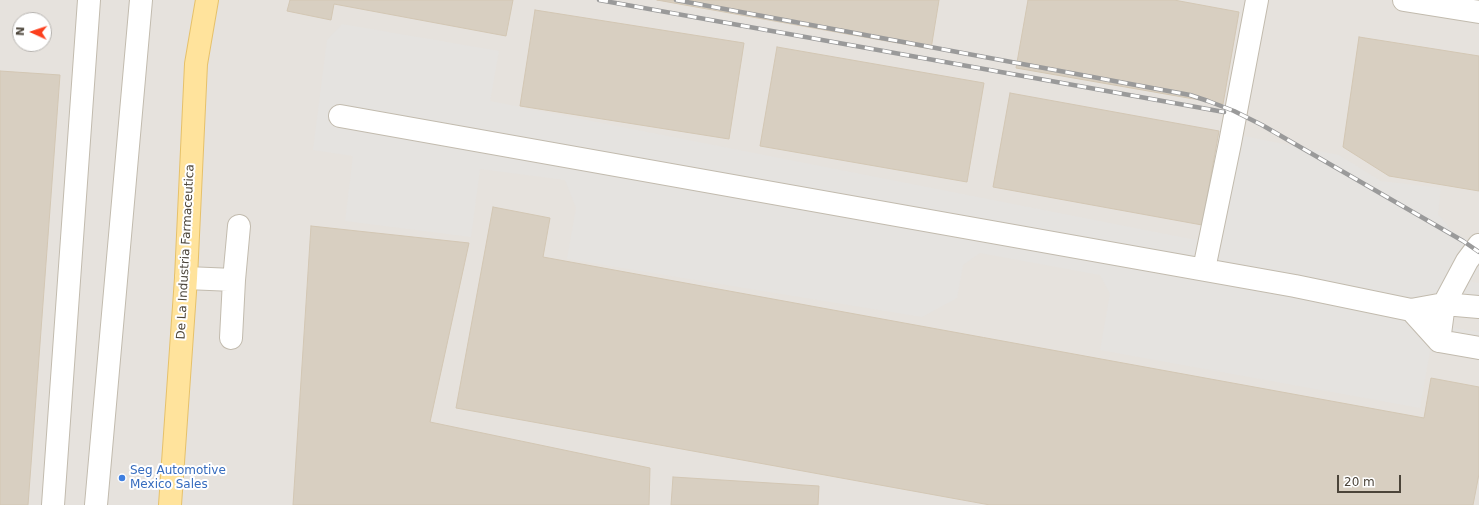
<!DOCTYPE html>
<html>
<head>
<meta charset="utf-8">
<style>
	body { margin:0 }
	#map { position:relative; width:1479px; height:505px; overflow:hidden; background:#f6f3ec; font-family:"DejaVu Sans",sans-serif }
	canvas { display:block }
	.north { position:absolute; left:12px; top:12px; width:40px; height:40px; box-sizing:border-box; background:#fff; border:1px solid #b7b4b0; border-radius:50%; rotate:273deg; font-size:11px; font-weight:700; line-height:16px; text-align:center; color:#4b4439 }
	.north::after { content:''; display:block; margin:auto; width:14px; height:18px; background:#fc3f1d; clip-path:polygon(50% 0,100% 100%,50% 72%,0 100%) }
	.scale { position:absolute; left:1337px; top:475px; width:64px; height:18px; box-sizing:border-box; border:2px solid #4b4439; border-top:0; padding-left:5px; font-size:12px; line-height:14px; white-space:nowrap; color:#4b4439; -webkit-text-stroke:3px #fff; paint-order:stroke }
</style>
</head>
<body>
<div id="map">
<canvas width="1479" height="505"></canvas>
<div class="north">N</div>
<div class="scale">20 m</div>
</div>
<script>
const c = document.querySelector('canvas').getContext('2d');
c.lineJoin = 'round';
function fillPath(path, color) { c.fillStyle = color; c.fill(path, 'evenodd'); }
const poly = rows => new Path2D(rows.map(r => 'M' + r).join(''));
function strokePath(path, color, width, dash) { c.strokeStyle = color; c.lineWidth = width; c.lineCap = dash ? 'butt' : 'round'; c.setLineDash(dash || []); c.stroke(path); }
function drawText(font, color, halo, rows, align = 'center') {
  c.font = font + ' "DejaVu Sans",sans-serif'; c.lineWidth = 4; c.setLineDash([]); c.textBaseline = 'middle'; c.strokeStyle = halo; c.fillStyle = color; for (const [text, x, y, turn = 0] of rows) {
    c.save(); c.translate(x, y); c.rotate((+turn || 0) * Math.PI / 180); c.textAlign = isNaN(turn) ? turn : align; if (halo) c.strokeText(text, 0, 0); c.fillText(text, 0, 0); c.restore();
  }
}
fillPath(poly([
	[0,0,1479,0,1479,505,0,505],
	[20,20,44,20,44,44,20,44]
]), '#e6e2dd');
fillPath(poly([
	[342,24,499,51,490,101,1196,240,1210,229,1229,133,1339,155,1381,181,1441,188,1438,214,1452,231,1479,248,1479,270,1471,282,1479,283,1479,317,1448,313,1449,327,1479,332,1479,360,1430,351,1420,408,1100,350,1110,294,1100,275,980,253,963,265,957,298,922,317,567,259,576,208,565,180,480,169,471,237,345,221,353,156,313,150,327,40]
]), '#e5e3e0');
const building = poly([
	[290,0,513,0,506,36,334,4,331,20,287,11,290,0],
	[657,0,939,0,931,49,657,0],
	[1028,0,1174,0,1239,12,1223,104,1016,68,1028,0],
	[535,10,744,43,729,139,520,106,535,10],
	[1359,37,1479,56,1479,191,1389,176,1343,147,1359,37],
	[777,47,984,83,967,182,760,146,777,47],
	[0,71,60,75,28,505,0,505,0,71],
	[1010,93,1219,131,1202,225,993,187,1010,93],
	[493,207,550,218,543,257,1424,418,1431,378,1479,387,1479,474,1473,505,990,505,456,408,493,207],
	[311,226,469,243,430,422,650,468,649,505,293,505,311,226],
	[673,477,819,486,818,505,671,505,673,477]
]);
fillPath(building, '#d8cfc1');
strokePath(building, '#d3c7b4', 1);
const minor = poly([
	[1404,0,1479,12],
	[340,116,1295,286,1411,310,1444,304,1479,307],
	[1204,269,1230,143,1257,0],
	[186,278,234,280],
	[1411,310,1439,341,1479,348],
	[231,338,234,280,239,226],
	[1439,341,1444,304,1467,261,1479,245],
	[53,505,89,0],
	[96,505,141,0]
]);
const major = poly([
	[170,505,186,278,196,64,207,0]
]);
strokePath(minor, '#c2bbae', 24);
strokePath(major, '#e6c16a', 24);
strokePath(minor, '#fff', 22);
strokePath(major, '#ffe39c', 22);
const rail = poly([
	[599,0,1224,112],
	[676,0,1190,95,1208,101,1234,111,1262,125,1463,241,1479,252]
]);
strokePath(rail, '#9a9a9a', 4.5);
strokePath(rail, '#fff', 3, [9]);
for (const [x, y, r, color] of [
	[122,478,4,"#3f7fe0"]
]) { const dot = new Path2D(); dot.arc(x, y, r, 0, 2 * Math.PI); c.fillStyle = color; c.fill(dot); strokePath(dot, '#fff', 1.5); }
drawText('12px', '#4b4439', '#fff', [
	["De La Industria Farmaceutica",186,252,-87]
]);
drawText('12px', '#366cbe', '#fff', [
	["Seg Automotive",130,471],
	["Mexico Sales",130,485]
], 'left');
</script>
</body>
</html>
